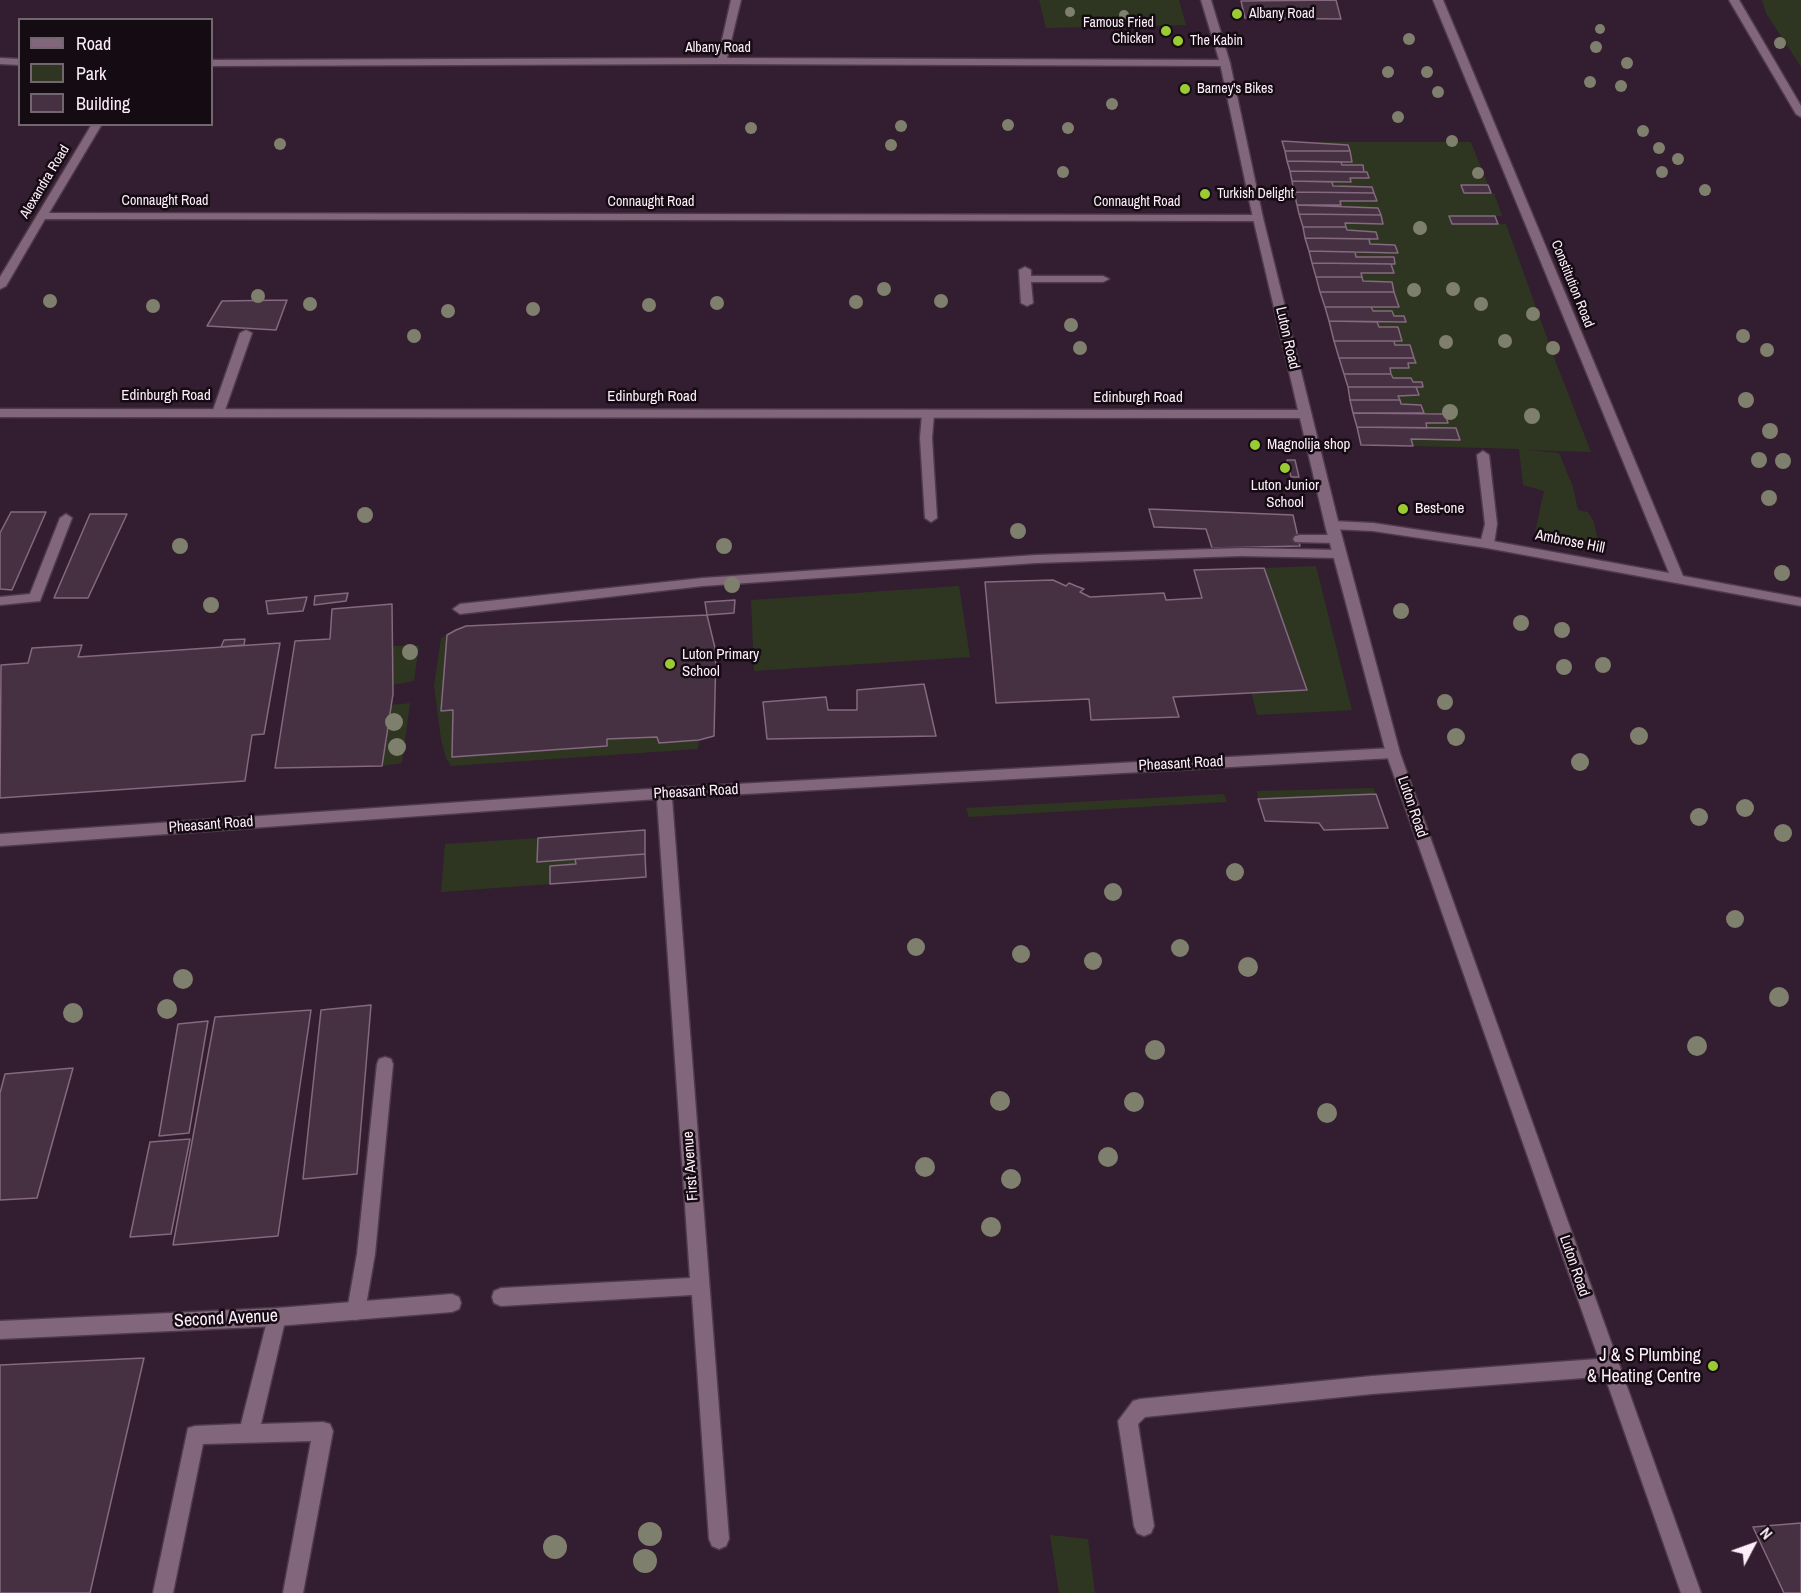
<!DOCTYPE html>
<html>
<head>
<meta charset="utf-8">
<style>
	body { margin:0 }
	#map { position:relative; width:1801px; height:1593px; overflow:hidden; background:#331d30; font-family:"Archivo Narrow",sans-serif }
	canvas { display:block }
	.legend { position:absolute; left:18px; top:18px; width:195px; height:108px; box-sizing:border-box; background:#150b13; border:2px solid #72666f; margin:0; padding:8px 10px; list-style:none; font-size:18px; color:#fdeefa }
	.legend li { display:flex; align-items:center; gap:12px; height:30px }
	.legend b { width:30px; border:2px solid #72666f }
	.north { position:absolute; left:1723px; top:1515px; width:60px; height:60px; -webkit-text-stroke:4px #150b13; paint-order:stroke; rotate:49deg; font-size:16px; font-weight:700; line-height:24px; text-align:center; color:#fdeefa }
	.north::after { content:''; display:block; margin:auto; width:21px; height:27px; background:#fdeefa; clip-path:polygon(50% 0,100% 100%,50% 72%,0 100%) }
</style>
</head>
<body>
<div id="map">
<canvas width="1801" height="1593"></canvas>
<ul class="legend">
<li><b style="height:8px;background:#82677c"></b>Road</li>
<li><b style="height:16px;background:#2e3622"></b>Park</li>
<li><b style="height:16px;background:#463142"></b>Building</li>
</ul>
<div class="north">N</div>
</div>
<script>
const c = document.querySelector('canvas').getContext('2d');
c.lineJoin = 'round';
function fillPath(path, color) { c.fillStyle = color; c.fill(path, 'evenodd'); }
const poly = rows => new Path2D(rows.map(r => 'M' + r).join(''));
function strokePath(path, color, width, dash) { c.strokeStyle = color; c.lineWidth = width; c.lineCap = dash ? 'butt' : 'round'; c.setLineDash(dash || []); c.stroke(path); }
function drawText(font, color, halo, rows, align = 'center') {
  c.font = font + ' "Archivo Narrow",sans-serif'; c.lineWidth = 5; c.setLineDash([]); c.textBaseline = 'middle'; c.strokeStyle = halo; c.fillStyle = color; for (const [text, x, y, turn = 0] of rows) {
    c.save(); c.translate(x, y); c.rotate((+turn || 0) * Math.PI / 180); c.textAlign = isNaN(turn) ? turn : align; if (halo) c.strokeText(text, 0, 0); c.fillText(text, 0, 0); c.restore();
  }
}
fillPath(poly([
	[1039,0,1179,0,1186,25,1046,28],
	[1762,0,1801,0,1801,67,1766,13],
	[1321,142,1471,142,1488,185,1461,185,1464,192,1494,193,1502,216,1450,216,1452,224,1506,224,1555,360,1591,452,1526,450,1559,453,1573,487,1578,510,1588,512,1594,522,1599,545,1535,532,1544,491,1523,485,1519,449,1413,446,1411,439,1460,439,1456,428,1427,428,1426,423,1448,423,1445,414,1424,413,1421,405,1401,404,1398,396,1418,395,1416,387,1423,387,1422,382,1413,382,1411,378,1393,378,1390,368,1409,368,1408,363,1415,363,1414,358,1410,345,1395,345,1394,341,1402,341,1398,327,1379,327,1377,322,1406,321,1404,316,1394,316,1392,311,1373,311,1371,307,1399,307,1392,282,1363,281,1361,273,1394,273,1391,264,1395,264,1394,257,1356,257,1355,252,1397,253,1396,245,1370,244,1369,239,1378,239,1375,232,1347,230,1345,223,1382,224,1342,208,1340,201,1376,200,1372,187,1333,186,1332,182,1351,182,1350,178,1369,178,1362,165,1342,165,1341,162,1352,161,1348,145,1322,145],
	[1316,566,1352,710,1257,715,1251,691,1306,690,1264,568],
	[959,586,970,657,754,671,751,600],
	[447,635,442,711,453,710,452,757,607,746,607,739,657,737,659,743,699,740,698,749,451,766,446,758,441,739,434,686,441,638],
	[391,646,419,646,414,681,393,685],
	[410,703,402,763,382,766,391,705],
	[1373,788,1376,794,1258,799,1257,791],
	[1224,794,1227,802,969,817,966,808],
	[538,838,538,862,575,859,576,864,550,866,550,884,441,892,445,844],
	[1050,1535,1088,1539,1095,1593,1059,1593]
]), '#2e3622');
const building = poly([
	[1336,0,1341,19,1245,18,1241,1,1336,0],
	[1282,141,1348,145,1350,151,1285,151,1282,141],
	[1285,151,1350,151,1352,162,1287,161,1285,151],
	[1287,161,1341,162,1342,165,1363,165,1364,172,1290,171,1287,161],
	[1290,171,1367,172,1369,178,1350,178,1351,182,1292,181,1290,171],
	[1292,181,1332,182,1333,186,1372,187,1374,193,1294,192,1292,181],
	[1461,185,1488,185,1491,193,1464,193,1461,185],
	[1294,192,1374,193,1377,201,1340,201,1341,205,1297,205,1294,192],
	[1297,205,1378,208,1381,215,1299,214,1297,205],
	[1299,214,1381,215,1383,224,1345,223,1346,227,1303,227,1299,214],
	[1449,216,1495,216,1498,224,1452,224,1449,216],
	[1303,227,1346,227,1347,230,1376,232,1378,239,1305,238,1303,227],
	[1305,238,1369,239,1370,244,1395,245,1398,253,1309,251,1305,238],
	[1309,251,1355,252,1356,257,1394,257,1395,264,1312,263,1309,251],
	[1312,263,1391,264,1394,273,1361,273,1362,277,1316,277,1312,263],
	[1316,277,1362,277,1363,281,1392,282,1394,292,1320,292,1316,277],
	[1320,292,1394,292,1399,307,1325,307,1320,292],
	[287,300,276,330,207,326,222,301,287,300],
	[1325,307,1371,307,1373,311,1392,311,1394,316,1404,316,1406,322,1329,321,1325,307],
	[1329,321,1377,322,1379,327,1398,327,1402,341,1334,341,1329,321],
	[1334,341,1394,341,1395,345,1410,345,1414,358,1339,358,1334,341],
	[1339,358,1414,358,1416,363,1408,363,1409,368,1390,368,1391,374,1344,374,1339,358],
	[1344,374,1391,374,1393,378,1411,378,1413,382,1422,382,1423,387,1348,387,1344,374],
	[1348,387,1416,387,1419,395,1398,396,1400,400,1350,400,1348,387],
	[1350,400,1400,400,1401,404,1421,405,1424,413,1353,413,1350,400],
	[1353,413,1445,414,1448,423,1426,423,1427,428,1357,427,1353,413],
	[1357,427,1456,428,1460,440,1411,439,1413,446,1361,445,1357,427],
	[1287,460,1295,460,1299,477,1291,477,1287,460],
	[1149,509,1293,515,1300,546,1212,548,1206,529,1154,527,1149,509],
	[11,512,46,512,12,590,0,589,0,533,11,512],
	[90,514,127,514,88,598,54,598,90,514],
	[1264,568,1307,690,1173,697,1179,717,1091,720,1089,699,996,703,985,582,1053,580,1066,586,1069,583,1076,586,1084,589,1080,592,1090,597,1164,593,1166,600,1202,598,1194,570,1264,568],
	[348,593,346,601,314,605,315,596,348,593],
	[307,597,303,611,268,614,266,601,307,597],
	[735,600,734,613,707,615,705,602,735,600],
	[392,604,393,694,382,766,275,768,295,641,330,639,332,609,392,604],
	[707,615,716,652,714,736,699,740,659,743,657,737,607,739,607,746,452,757,453,710,441,711,447,635,456,630,466,626,707,615],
	[245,639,244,645,221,647,224,640,245,639],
	[280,643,264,734,252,735,245,781,0,798,1,665,28,663,32,648,82,645,78,657,280,643],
	[924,684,936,736,767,739,763,702,826,697,828,710,857,710,857,690,924,684],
	[1376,794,1388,828,1324,830,1319,823,1265,821,1258,799,1376,794],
	[645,830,645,854,537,862,538,838,645,830],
	[645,854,646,877,550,884,550,866,576,864,575,859,645,854],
	[371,1005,357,1174,303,1179,321,1010,371,1005],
	[311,1010,278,1236,173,1245,215,1017,311,1010],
	[208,1021,189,1133,159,1136,178,1024,208,1021],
	[73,1068,37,1198,0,1200,0,1093,5,1074,73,1068],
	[190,1139,171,1234,130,1237,150,1142,190,1139],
	[144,1358,90,1593,0,1593,0,1365,144,1358],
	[1801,1523,1801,1593,1784,1593,1753,1527,1801,1523]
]);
fillPath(building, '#463142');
strokePath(building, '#84697f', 1.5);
const service = poly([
	[1025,267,1031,270,1031,276,1103,276,1109,279,1103,282,1031,282,1033,303,1027,306,1021,303,1019,270,1025,267],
	[246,330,252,333,224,413,218,417,214,416,212,413,240,333,246,330],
	[928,410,934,414,932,438,937,518,931,522,925,518,920,438,922,414,928,410],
	[1483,451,1489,455,1497,524,1494,544,1487,548,1480,544,1485,524,1477,455,1483,451],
	[66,514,72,518,40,601,0,605,0,597,30,594,60,518,66,514],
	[1300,535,1335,535,1342,539,1335,543,1295,542,1293,539,1295,536,1300,535],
	[1241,548,1339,550,1346,554,1339,558,1241,556,1036,563,703,586,460,614,453,609,460,604,703,578,1036,555,1241,548],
	[385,1057,391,1059,393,1064,375,1254,365,1311,363,1317,356,1320,349,1317,347,1311,357,1254,377,1064,379,1059,385,1057],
	[277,1308,284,1311,286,1317,261,1424,323,1422,330,1424,333,1431,303,1593,283,1593,311,1441,203,1444,173,1593,153,1593,188,1428,195,1426,241,1424,268,1317,270,1311,277,1308],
	[1610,1358,1617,1361,1620,1367,1617,1373,1610,1376,1372,1394,1145,1417,1138,1424,1154,1526,1151,1533,1144,1536,1137,1533,1134,1526,1118,1421,1133,1401,1140,1399,1372,1376,1610,1358]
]);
const minor = poly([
	[731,0,741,0,727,58,1225,60,1230,63,1225,66,722,64,212,66,212,60,718,58,731,0],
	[1433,0,1443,0,1683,576,1801,598,1801,606,1487,548,1373,531,1332,529,1325,525,1332,521,1373,523,1487,540,1669,573,1433,0],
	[1729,0,1739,0,1801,106,1801,117,1796,114,1729,0],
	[0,58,20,59,20,65,0,64,0,58],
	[92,124,102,124,49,213,1258,215,1263,218,1258,221,45,219,6,286,0,289,0,277,92,124],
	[0,409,1305,410,1311,414,1305,418,0,417,0,409],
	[1393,748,1400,753,1393,758,672,798,729,1539,726,1546,719,1549,712,1546,709,1539,692,1295,501,1306,494,1303,492,1297,494,1291,501,1288,690,1278,657,799,0,846,0,834,664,788,1393,748],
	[452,1294,459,1297,461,1303,459,1309,452,1312,277,1326,0,1339,0,1321,277,1308,452,1294]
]);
const tertiary = poly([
	[1201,0,1211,0,1230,63,1263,218,1339,525,1400,753,1701,1593,1681,1593,1386,753,1325,525,1253,218,1220,63,1201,0]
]);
strokePath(service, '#4f3a4c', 3);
strokePath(minor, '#4f3a4c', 3);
strokePath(tertiary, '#4f3a4c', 3);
fillPath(service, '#82677c');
fillPath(minor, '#82677c');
fillPath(tertiary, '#82677c');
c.fillStyle = '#7e7f6c';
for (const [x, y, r] of [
	[1070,12,5],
	[1124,15,5],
	[1600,29,5],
	[1409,39,6],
	[1780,43,6],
	[1596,47,6],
	[1627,63,6],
	[1388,72,6],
	[1427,72,6],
	[1590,82,6],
	[1621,86,6],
	[1438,92,6],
	[1112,104,6],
	[1398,117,6],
	[1008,125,6],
	[901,126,6],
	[751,128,6],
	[1068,128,6],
	[1643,131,6],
	[1452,141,6],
	[280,144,6],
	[891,145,6],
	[1659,148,6],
	[1678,159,6],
	[1063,172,6],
	[1662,172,6],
	[1478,173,6],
	[1705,190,6],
	[1420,228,7],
	[884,289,7],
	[1453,289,7],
	[1414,290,7],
	[258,296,7],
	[50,301,7],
	[941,301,7],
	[856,302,7],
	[717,303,7],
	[310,304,7],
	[1481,304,7],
	[649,305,7],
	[153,306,7],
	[533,309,7],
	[448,311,7],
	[1533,314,7],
	[1071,325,7],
	[414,336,7],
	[1743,336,7],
	[1505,341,7],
	[1446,342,7],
	[1080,348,7],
	[1553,348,7],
	[1767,350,7],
	[1746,400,8],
	[1450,412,8],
	[1532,416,8],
	[1770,431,8],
	[1759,460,8],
	[1783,461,8],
	[1769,498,8],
	[365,515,8],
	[1018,531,8],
	[180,546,8],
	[724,546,8],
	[1782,573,8],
	[732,585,8],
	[211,605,8],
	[1401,611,8],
	[1521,623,8],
	[1562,630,8],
	[410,652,8],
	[1603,665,8],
	[1564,667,8],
	[1445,702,8],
	[394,722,9],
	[1639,736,9],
	[1456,737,9],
	[397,747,9],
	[1580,762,9],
	[1745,808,9],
	[1699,817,9],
	[1783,833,9],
	[1235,872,9],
	[1113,892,9],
	[1735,919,9],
	[916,947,9],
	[1180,948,9],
	[1021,954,9],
	[1093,961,9],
	[1248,967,10],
	[183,979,10],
	[1779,997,10],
	[167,1009,10],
	[73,1013,10],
	[1697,1046,10],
	[1155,1050,10],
	[1000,1101,10],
	[1134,1102,10],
	[1327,1113,10],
	[1108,1157,10],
	[925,1167,10],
	[1011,1179,10],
	[991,1227,10],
	[650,1534,12],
	[555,1547,12],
	[645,1561,12]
]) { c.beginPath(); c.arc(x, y, r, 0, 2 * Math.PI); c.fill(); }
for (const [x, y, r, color] of [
	[1237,14,6,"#9bcb33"],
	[1166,31,6,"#9bcb33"],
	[1178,41,6,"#9bcb33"],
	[1185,89,6,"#9bcb33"],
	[1205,194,6,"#9bcb33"],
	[1255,445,6,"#9bcb33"],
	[1285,468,6,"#9bcb33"],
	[1403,509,6,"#9bcb33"],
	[670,664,6,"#9bcb33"],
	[1713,1366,6,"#9bcb33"]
]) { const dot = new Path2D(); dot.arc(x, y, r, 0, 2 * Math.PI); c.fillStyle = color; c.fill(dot); strokePath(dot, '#150b13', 2); }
drawText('14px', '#fdeefa', '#150b13', [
	["Albany Road",1249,14],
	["Famous Fried",1154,23,"right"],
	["Chicken",1154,39,"right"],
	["The Kabin",1190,41],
	["Barney's Bikes",1197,89],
	["Turkish Delight",1217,194]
], 'left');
drawText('14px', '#fdeefa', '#150b13', [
	["Albany Road",718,48],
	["Alexandra Road",45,182,-59],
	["Connaught Road",165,201],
	["Connaught Road",651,202],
	["Connaught Road",1137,202],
	["Constitution Road",1572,284,68]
]);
drawText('15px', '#fdeefa', '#150b13', [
	["Luton Road",1287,338,77],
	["Edinburgh Road",166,396],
	["Edinburgh Road",652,397],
	["Edinburgh Road",1138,398],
	["Ambrose Hill",1570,542,11],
	["Pheasant Road",1181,764,-3],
	["Pheasant Road",696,792,-3],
	["Luton Road",1412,807,71],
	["Pheasant Road",211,825,-4],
	["First Avenue",691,1166,-94],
	["Luton Road",1574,1266,71]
]);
drawText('15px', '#fdeefa', '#150b13', [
	["Magnolija shop",1267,445],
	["Luton Junior",1285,486,"center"],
	["School",1285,503,"center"],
	["Best-one",1415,509],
	["Luton Primary",682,655],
	["School",682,672]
], 'left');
drawText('18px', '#fdeefa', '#150b13', [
	["Second Avenue",226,1319,-3]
]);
drawText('18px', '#fdeefa', '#150b13', [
	["J & S Plumbing",1701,1356],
	["& Heating Centre",1701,1377]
], 'right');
</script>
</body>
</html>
